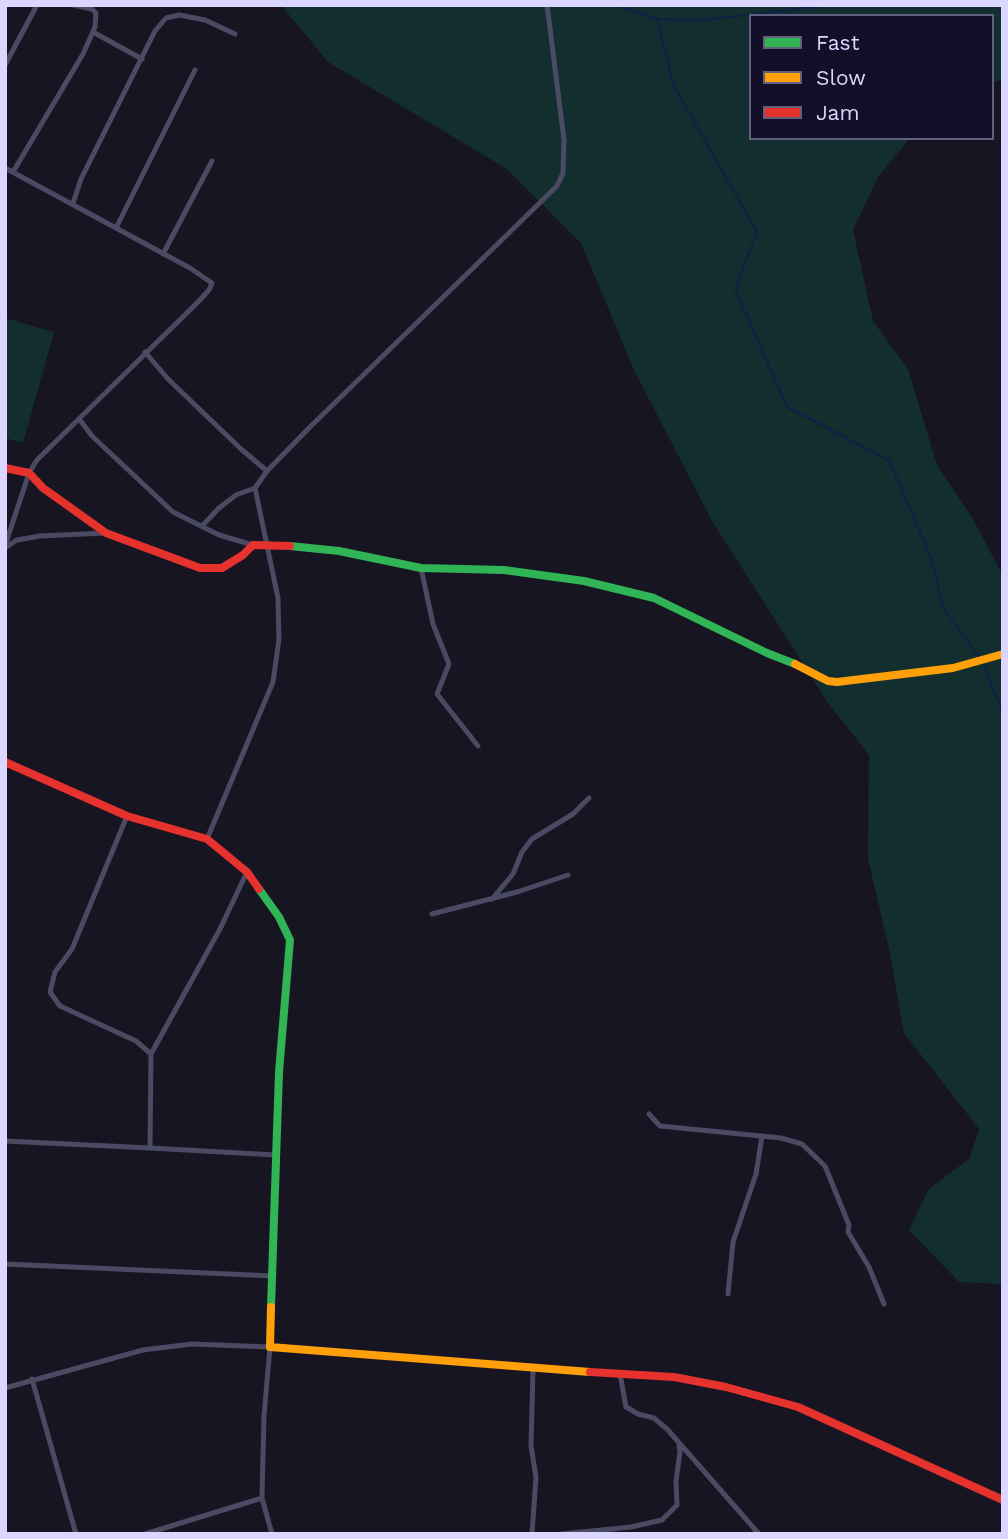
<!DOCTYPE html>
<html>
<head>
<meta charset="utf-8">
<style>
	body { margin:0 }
	#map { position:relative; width:1008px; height:1539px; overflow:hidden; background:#171522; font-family:"Work Sans",sans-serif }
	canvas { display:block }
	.frame { position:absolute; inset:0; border:7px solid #dbd6ff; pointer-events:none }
	.legend { position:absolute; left:749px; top:14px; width:245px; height:126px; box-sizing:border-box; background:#130f28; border:2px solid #635f7e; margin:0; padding:9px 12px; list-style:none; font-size:21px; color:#dbd6ff }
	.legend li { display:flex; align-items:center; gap:14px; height:35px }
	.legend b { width:35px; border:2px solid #635f7e }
</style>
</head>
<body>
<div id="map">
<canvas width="1008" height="1539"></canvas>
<div class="frame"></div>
<ul class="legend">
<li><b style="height:9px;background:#30b455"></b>Fast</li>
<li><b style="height:9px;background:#ff9f0a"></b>Slow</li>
<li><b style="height:9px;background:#e5322d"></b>Jam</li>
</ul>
</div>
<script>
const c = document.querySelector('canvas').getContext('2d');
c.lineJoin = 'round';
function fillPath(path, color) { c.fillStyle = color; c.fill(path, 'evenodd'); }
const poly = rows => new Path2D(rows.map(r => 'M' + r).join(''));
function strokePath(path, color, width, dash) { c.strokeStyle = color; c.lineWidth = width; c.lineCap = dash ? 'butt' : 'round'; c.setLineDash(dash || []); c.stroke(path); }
fillPath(poly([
	[281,5,1003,5,1003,79,992,83,992,16,751,16,751,138,910,138,878,177,853,230,873,321,908,369,937,465,973,519,1003,576,1003,1284,959,1282,909,1230,929,1189,969,1159,979,1129,904,1033,889,949,868,859,869,755,828,703,712,521,634,370,581,243,507,169,328,62],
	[5,318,54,332,23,443,5,438]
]), '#132e2f');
strokePath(poly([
	[615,5,657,19,703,20,833,5],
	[657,19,674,86,757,232,735,289,787,407,889,460,932,560,943,608,980,658],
	[983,663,1003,714]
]), '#0c2247', 2);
strokePath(poly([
	[93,32,142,59],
	[5,65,37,5],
	[5,168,190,268,212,283,209,290,198,302,37,460,29,473,5,546],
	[13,172,83,54,95,27,96,13,92,9,73,5],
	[73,203,81,179,155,31,166,18,179,15,205,20,235,34],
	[116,228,195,70],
	[163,254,212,161],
	[145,352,168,379,241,449,267,471],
	[80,420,92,436,173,512,219,535,253,545],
	[202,526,219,508,236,495,255,488],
	[5,548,17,540,40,536,106,533],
	[421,568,433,624,449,664,437,694,478,746],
	[207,839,273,682,279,639,278,598,255,488,267,471,310,427,557,186,563,173,564,140,547,5],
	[492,899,513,874,522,852,532,839,573,814,589,798],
	[432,914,517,892,568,875],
	[151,1054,220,929,247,872],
	[649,1114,660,1126,781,1138,802,1144,825,1166,849,1225,848,1232,869,1267,884,1304],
	[5,1141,150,1148,151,1054,136,1041,60,1006,50,992,55,972,72,949,127,816],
	[150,1148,276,1155],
	[5,1264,273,1276],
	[728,1294,733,1242,756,1174,762,1136],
	[620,1374,626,1407,638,1414,654,1418,667,1429,759,1534],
	[32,1379,76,1534],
	[5,1388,143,1350,192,1344,270,1347,264,1416,262,1498,272,1534],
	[145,1534,262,1498],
	[532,1534,536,1477,531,1446,533,1369],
	[562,1534,631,1527,662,1520,677,1505,676,1481,680,1452,679,1446]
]), '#4b4a63', 5);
strokePath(poly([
	[290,546,339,551,421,568,504,570,584,581,654,598,767,653,795,664],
	[259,889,279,917,290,940,279,1072,271,1307]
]), '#30b455', 8);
strokePath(poly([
	[795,664,828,681,837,682,953,668,1003,654],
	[271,1307,270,1347,590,1372]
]), '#ff9f0a', 8);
strokePath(poly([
	[5,468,29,473,43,488,106,533,200,568,222,568,243,555,253,545,290,546],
	[5,762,127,816,207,839,247,872,259,889],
	[590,1372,674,1377,726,1387,798,1407,1003,1500]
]), '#e5322d', 8);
</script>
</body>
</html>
